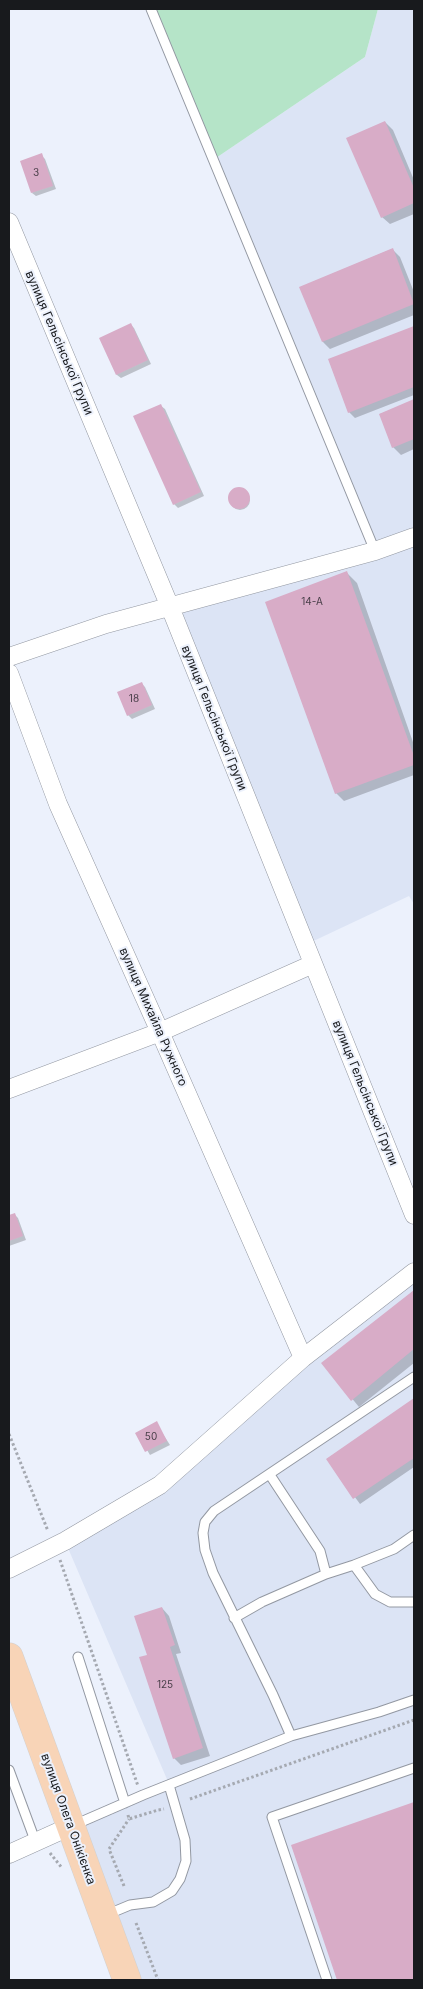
<!DOCTYPE html>
<html>
<head>
<meta charset="utf-8">
<style>
	body { margin:0 }
	#map { position:relative; width:423px; height:1989px; overflow:hidden; background:#ecf1fc; font-family:Inter,sans-serif }
	canvas { display:block }
	.frame { position:absolute; inset:0; border:10px solid #181a1d; pointer-events:none }
</style>
</head>
<body>
<div id="map">
<canvas width="423" height="1989"></canvas>
<div class="frame"></div>
</div>
<script>
const c = document.querySelector('canvas').getContext('2d');
c.lineJoin = 'round';
function fillPath(path, color) { c.fillStyle = color; c.fill(path, 'evenodd'); }
const poly = rows => new Path2D(rows.map(r => 'M' + r).join(''));
function strokePath(path, color, width, dash) { c.strokeStyle = color; c.lineWidth = width; c.lineCap = dash ? 'butt' : 'round'; c.setLineDash(dash || []); c.stroke(path); }
function drawText(font, color, halo, rows, align = 'center') {
  c.font = font + ' Inter,sans-serif'; c.lineWidth = 4; c.setLineDash([]); c.textBaseline = 'middle'; c.strokeStyle = halo; c.fillStyle = color; for (const [text, x, y, turn = 0] of rows) {
    c.save(); c.translate(x, y); c.rotate((+turn || 0) * Math.PI / 180); c.textAlign = isNaN(turn) ? turn : align; if (halo) c.strokeText(text, 0, 0); c.fillText(text, 0, 0); c.restore();
  }
}
fillPath(poly([
	[378,9,414,9,414,904,409,896,305,945,170,607,375,551,213,160,365,57],
	[414,1272,414,1980,127,1980,71,1826,169,1784,65,1541,160,1485]
]), '#dce4f5');
fillPath(poly([
	[151,9,378,9,365,57,213,160]
]), '#b5e4c8');
fillPath(poly([
	[385,122,393,130,414,180,414,214,390,224,382,217],
	[41,155,45,159,56,189,36,196,32,193],
	[392,249,400,257,414,292,414,315,330,349,323,342,301,287],
	[131,325,134,328,151,364,121,378,117,375,101,339],
	[414,327,414,395,355,418,349,412,329,360],
	[414,401,414,449,401,455,393,447,380,414],
	[161,406,165,409,204,496,178,508,174,504],
	'230 500a10 10 0 1 1 20 0a10 10 0 1 1-20 0Z',
	[347,573,357,583,414,745,414,775,344,801,336,793],
	[141,683,145,687,155,709,132,719,128,715,119,693],
	[14,1214,18,1218,26,1240,9,1246,9,1216],
	[414,1291,414,1363,359,1407,323,1363],
	[414,1400,414,1467,360,1504,327,1459],
	[156,1423,170,1445,150,1455,137,1433],
	[162,1608,169,1616,181,1653,176,1654,210,1756,181,1765,174,1758,149,1655],
	[414,1804,414,1980,338,1980,292,1846]
]), '#0003');
fillPath(poly([
	[385,121,414,188,414,203,381,218,346,138],
	[42,153,53,186,31,193,20,161],
	[393,248,414,304,322,342,299,287],
	[131,323,148,360,116,375,99,338],
	[414,326,414,387,348,413,328,359],
	[414,399,414,439,392,448,379,414],
	[161,404,201,492,173,505,133,416],
	'228 498a11 11 0 1 1 22 0a11 11 0 1 1-22 0Z',
	[347,571,414,756,414,765,335,794,265,602],
	[142,682,152,705,127,716,117,692],
	[15,1213,23,1236,9,1241,9,1215],
	[414,1290,414,1349,351,1401,321,1363],
	[414,1398,414,1458,353,1499,326,1459],
	[157,1421,167,1441,145,1452,135,1433],
	[162,1607,175,1645,170,1647,203,1748,173,1759,139,1657,147,1655,134,1616],
	[414,1802,414,1980,337,1980,291,1845]
]), '#d8acc7');
const lane = poly([
	[151,9,375,551],
	[270,1475,320,1551,326,1574],
	[354,1565,375,1594,390,1602,414,1602],
	[234,1618,262,1602,326,1574,354,1565,394,1549,414,1535],
	[78,1657,125,1803],
	[291,1736,273,1695,213,1573,205,1550,203,1533,205,1522,214,1511,414,1377],
	[9,1770,36,1843],
	[74,1825,143,1795,291,1736,379,1712,414,1700],
	[106,1915,130,1905,153,1902,172,1891,180,1879,186,1861,185,1840,169,1785],
	[327,1980,272,1817,414,1768]
]);
const street = poly([
	[9,222,170,607,414,1215],
	[9,657,106,624,375,551,414,537],
	[9,673,58,804,160,1032,303,1358],
	[9,1089,160,1032,313,964],
	[9,1569,65,1541,160,1485,303,1358,414,1272],
	[9,1854,71,1826]
]);
const primary = poly([
	[9,1657,127,1980]
]);
strokePath(lane, '#9398a2', 11);
strokePath(street, '#9398a2', 19);
strokePath(primary, '#d1d1d2', 29);
strokePath(poly([
	[9,1434,48,1531],
	[60,1560,138,1786],
	[190,1799,414,1720],
	[128,1815,129,1819,158,1810,164,1809],
	[50,1853,62,1868],
	[124,1886,109,1849,129,1819],
	[136,1923,158,1980]
]), '#a5a9b1', 3, [2.5, 2.5]);
strokePath(lane, '#fff', 9);
strokePath(street, '#fff', 18);
strokePath(primary, '#f8d4b7', 28);
drawText('10px', '#483e48', null, [
	["3",36,173],
	["14-А",312,602],
	["18",134,699],
	["50",151,1437],
	["125",165,1685]
]);
drawText('12px', '#181a1d', '#ecf1fc', [
	["вулиця Гельсінської Групи",59,343,67],
	["вулиця Гельсінської Групи",214,718,68],
	["вулиця Михайла Ружного",153,1017,66],
	["вулиця Гельсінської Групи",365,1093,68],
	["вулиця Олега Онікієнка",68,1819,70]
]);
</script>
</body>
</html>
